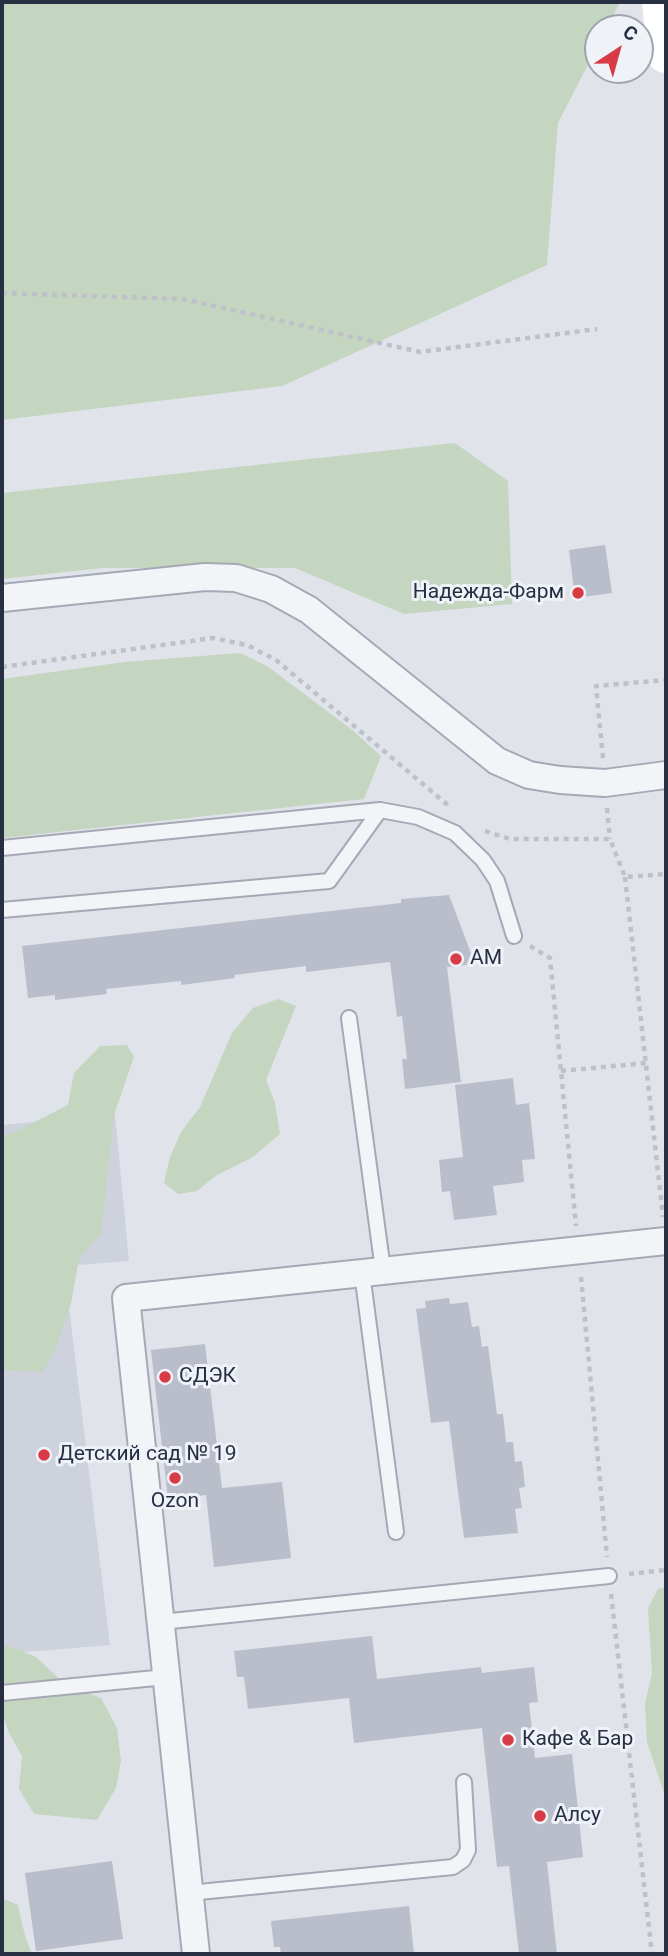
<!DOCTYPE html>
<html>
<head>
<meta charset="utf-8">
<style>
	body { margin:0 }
	#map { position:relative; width:668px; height:1956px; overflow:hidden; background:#e0e3ea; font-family:Roboto,sans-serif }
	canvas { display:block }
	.frame { position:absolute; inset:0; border:4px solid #272f43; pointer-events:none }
	.north { position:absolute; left:584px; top:14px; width:70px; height:70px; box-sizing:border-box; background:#eff2f7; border:2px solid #9fa4af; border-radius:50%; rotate:36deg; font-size:19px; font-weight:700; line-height:28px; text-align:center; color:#272f43 }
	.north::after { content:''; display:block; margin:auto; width:24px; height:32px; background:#d93b46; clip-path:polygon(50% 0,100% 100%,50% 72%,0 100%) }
</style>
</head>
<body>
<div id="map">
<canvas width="668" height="1956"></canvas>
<div class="frame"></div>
<div class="north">С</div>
</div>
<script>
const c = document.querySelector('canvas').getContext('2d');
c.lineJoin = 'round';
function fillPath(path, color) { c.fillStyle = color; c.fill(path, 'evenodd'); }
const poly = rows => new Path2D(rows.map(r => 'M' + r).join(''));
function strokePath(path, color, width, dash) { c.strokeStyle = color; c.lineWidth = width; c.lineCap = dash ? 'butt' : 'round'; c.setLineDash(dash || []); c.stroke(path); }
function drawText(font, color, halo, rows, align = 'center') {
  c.font = font + ' Roboto,sans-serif'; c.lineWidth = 6; c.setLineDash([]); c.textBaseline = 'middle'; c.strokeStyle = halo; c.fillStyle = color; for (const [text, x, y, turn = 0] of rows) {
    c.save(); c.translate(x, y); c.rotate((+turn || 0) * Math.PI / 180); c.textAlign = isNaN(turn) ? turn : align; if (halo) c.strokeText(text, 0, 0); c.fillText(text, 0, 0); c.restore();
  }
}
fillPath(poly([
	[115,1114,129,1261,64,1266,110,1645,2,1654,2,1125]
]), '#ced2dc');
fillPath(poly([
	[2,2,620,2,607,28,598,28,598,45,558,123,547,265,282,386,2,420],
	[455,443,508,481,512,604,404,614,295,568,102,568,2,579,2,493],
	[240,653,267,666,351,729,381,756,364,799,2,838,2,679,125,662],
	[278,999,296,1006,266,1080,275,1103,280,1134,253,1157,217,1175,197,1191,178,1194,164,1183,170,1157,181,1132,200,1107,232,1033,253,1008],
	[127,1045,134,1057,114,1115,101,1234,79,1259,71,1303,56,1347,43,1372,2,1370,2,1135,9,1135,68,1105,74,1073,100,1046],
	[666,1587,666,1799,647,1742,645,1704,652,1673,648,1608,658,1589],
	[2,1643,36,1657,67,1686,101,1698,117,1728,121,1761,116,1788,97,1820,34,1814,19,1789,22,1756,9,1733,2,1714],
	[2,1898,18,1905,25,1936,32,1954,2,1954]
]), '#c4d5c0');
fillPath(poly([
	[605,545,612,593,575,598,569,550],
	[449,895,475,964,447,967,461,1082,405,1089,402,1059,407,1059,402,1016,397,1017,390,962,306,972,306,966,234,975,235,978,181,985,181,981,106,989,107,994,55,1000,55,995,28,998,22,946,401,903,401,899],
	[513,1078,516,1105,529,1103,535,1159,522,1160,524,1182,493,1186,497,1215,454,1220,450,1191,442,1192,439,1160,463,1157,455,1085],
	[449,1298,450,1304,468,1302,472,1327,479,1326,482,1347,488,1346,497,1414,503,1414,506,1442,513,1442,515,1462,522,1461,525,1487,519,1488,522,1508,515,1509,518,1533,464,1538,449,1421,431,1423,416,1309,426,1308,425,1301],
	[205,1344,222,1488,282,1482,291,1558,214,1567,206,1495,168,1499,151,1350],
	[372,1636,377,1679,481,1667,482,1673,534,1667,538,1702,529,1703,535,1758,572,1754,583,1857,547,1862,557,1954,519,1954,509,1866,497,1867,482,1728,354,1743,349,1698,248,1709,244,1677,237,1677,234,1651],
	[112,1861,123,1939,36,1951,25,1873],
	[409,1906,414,1954,281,1954,280,1947,274,1947,271,1921]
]), '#b9beca');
const lane = poly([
	[2,848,380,810,418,817,455,833,483,860,497,881,514,936],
	[2,910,329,881,380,810],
	[349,1018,383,1270],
	[362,1273,396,1532],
	[161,1622,609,1576],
	[2,1693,166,1677],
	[189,1893,453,1867,463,1860,468,1850,464,1782]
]);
const street = poly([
	[2,598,205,577,236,578,271,589,309,610,497,761,529,775,560,780,605,783,666,775],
	[196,1954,126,1298,666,1241]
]);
strokePath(lane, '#a5a9b5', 18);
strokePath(street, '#a5a9b5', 30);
strokePath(poly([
	[2,293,183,299,420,352,597,329],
	[2,667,213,638,247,645,276,660,449,806],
	[603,758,596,686,666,680],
	[607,808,610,839],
	[485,831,510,839,610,839,625,877,666,874],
	[625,877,663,1217],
	[530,946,550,958,576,1226],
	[561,1071,646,1063],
	[581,1277,607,1557],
	[629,1574,666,1570],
	[611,1594,652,1954]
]), '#bec1c9', 4.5, [5, 5]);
strokePath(lane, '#f3f4f8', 14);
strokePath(street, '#f3f4f8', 26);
strokePath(poly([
	[661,2,666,54]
]), '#fff', 38);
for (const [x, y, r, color] of [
	[578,593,7,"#d93b46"],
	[456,959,7,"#d93b46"],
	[165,1377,7,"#d93b46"],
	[44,1455,7,"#d93b46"],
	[175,1478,7,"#d93b46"],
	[508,1740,7,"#d93b46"],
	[540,1816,7,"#d93b46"]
]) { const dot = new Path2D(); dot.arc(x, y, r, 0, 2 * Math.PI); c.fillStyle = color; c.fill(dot); strokePath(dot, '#eff2f7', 2.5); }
drawText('21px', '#272f43', '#eff2f7', [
	["Надежда-Фарм",564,593,"right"],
	["АМ",470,959],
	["СДЭК",179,1377],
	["Детский сад № 19",58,1455],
	["Ozon",175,1502,"center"],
	["Кафе & Бар",522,1740],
	["Алсу",554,1816]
], 'left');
</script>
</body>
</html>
